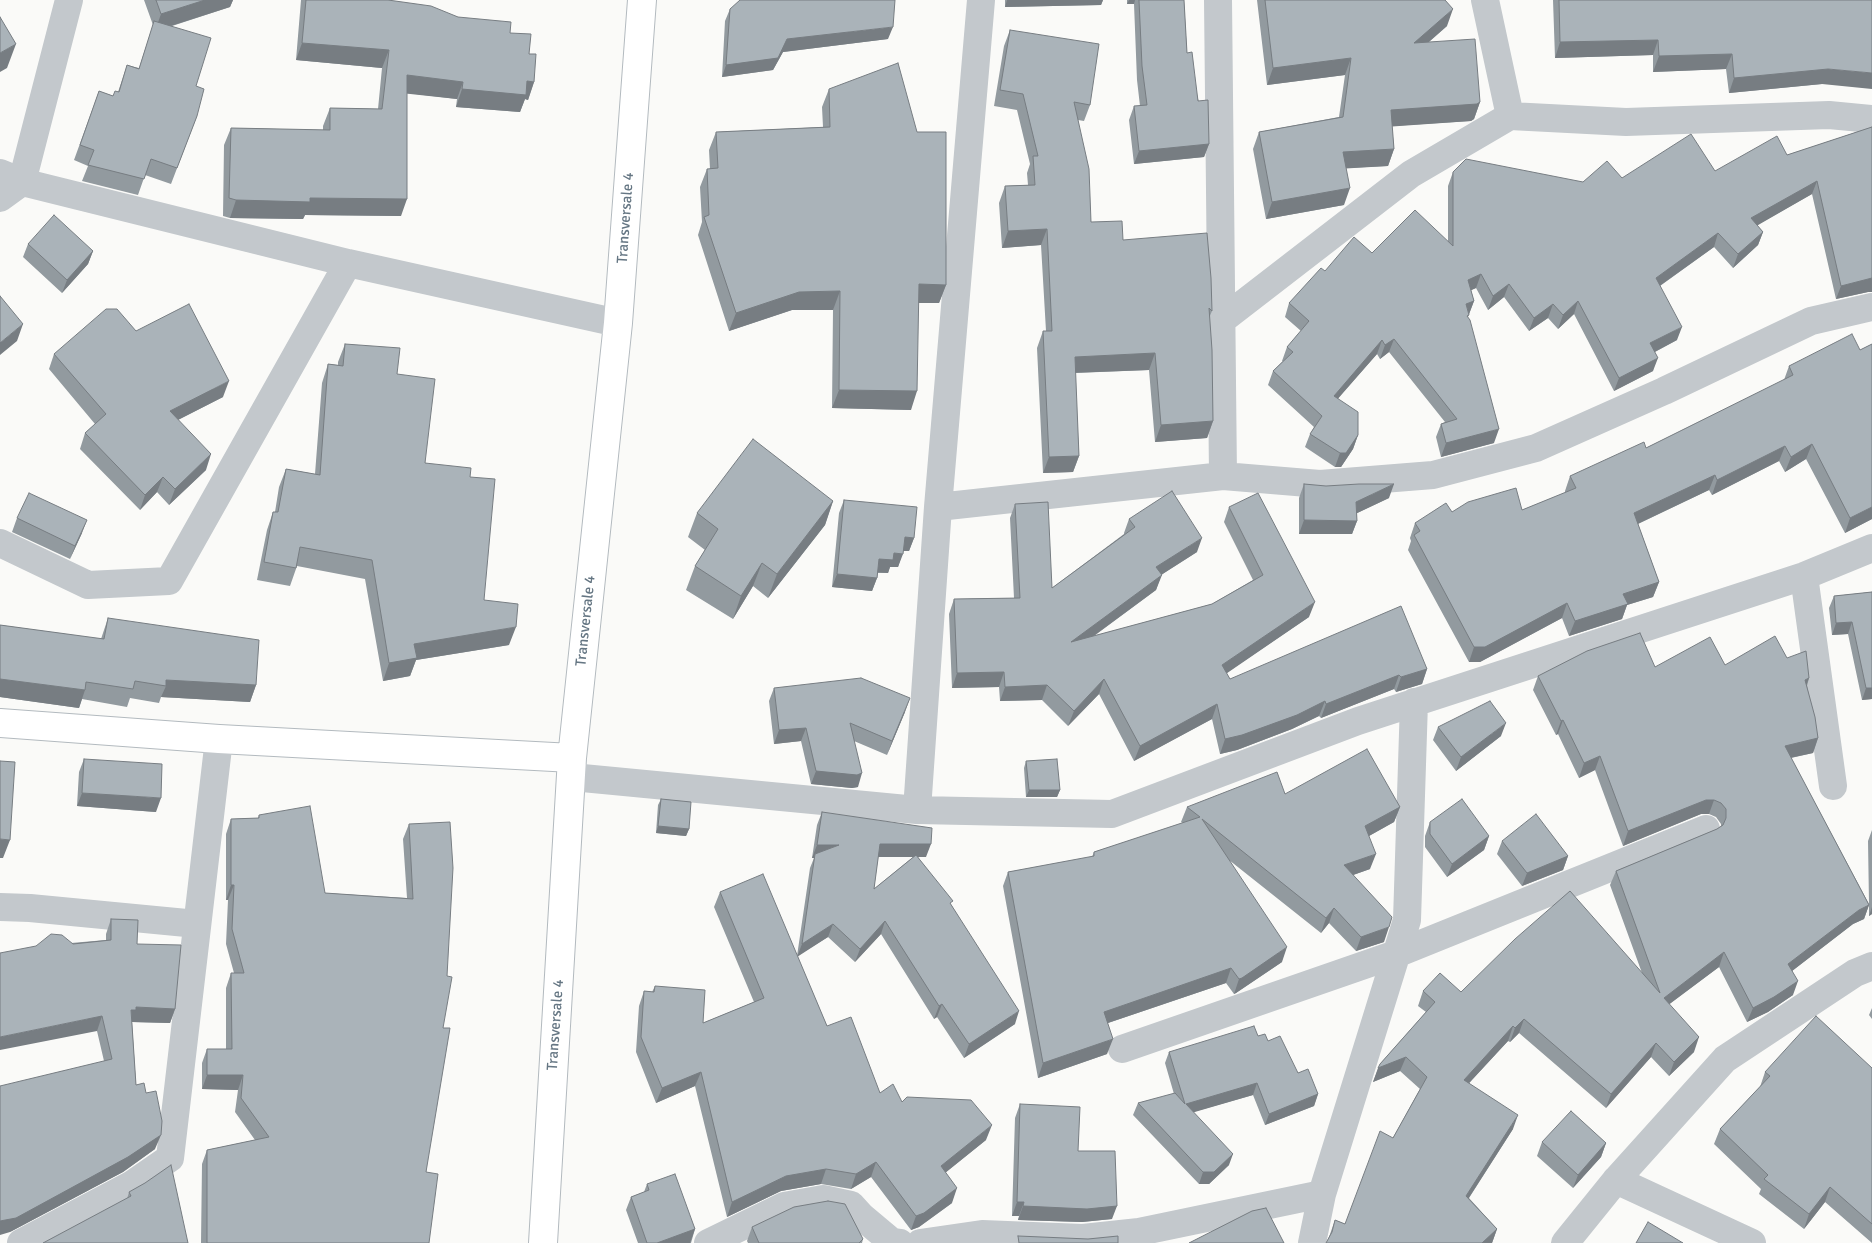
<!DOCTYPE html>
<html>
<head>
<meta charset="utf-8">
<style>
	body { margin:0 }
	canvas { display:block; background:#fafaf8 }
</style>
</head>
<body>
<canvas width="1872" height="1243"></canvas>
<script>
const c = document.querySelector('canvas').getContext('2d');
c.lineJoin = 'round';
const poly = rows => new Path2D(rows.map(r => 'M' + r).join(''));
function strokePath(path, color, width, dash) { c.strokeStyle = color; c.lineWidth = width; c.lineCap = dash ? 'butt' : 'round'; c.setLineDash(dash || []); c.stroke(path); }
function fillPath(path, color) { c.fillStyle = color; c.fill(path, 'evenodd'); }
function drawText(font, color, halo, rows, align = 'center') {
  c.font = font + ' Signika,sans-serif'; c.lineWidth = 5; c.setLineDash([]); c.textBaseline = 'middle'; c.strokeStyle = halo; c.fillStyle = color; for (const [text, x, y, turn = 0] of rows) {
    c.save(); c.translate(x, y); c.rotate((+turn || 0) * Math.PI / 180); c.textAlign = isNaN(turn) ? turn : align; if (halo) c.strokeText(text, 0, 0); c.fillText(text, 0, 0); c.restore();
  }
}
const secondary = poly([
	[0,723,219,739,572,758],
	[543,1243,572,758,618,323,642,0]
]);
strokePath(secondary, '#b3babf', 30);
strokePath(poly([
	[1218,0,1223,476],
	[1485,0,1510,116],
	[0,173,22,182,348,263,618,323],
	[0,198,22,182,69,0],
	[1222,320,1411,174,1510,116,1626,122,1829,115,1872,119],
	[938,507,1223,476,1320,484,1433,475,1536,448,1664,391,1811,321,1872,307],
	[0,543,88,585,169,581,348,263],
	[1804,576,1833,786],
	[572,777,917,810,1112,814,1358,721,1804,576,1872,548],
	[917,810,938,507,981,0],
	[0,907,30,908,197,924],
	[1122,1049,1396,954,1706,829],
	[1616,1180,1752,1243],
	[21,1243,131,1185,170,1158,219,739],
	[708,1243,784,1206,823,1199,851,1205,861,1216,892,1242,900,1243],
	[920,1243,982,1234,1083,1238,1139,1232,1322,1194],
	[1312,1243,1322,1194,1407,920,1414,702],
	[1565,1243,1616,1180,1725,1059,1855,973,1872,966]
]), '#c3c8cc', 28);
strokePath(secondary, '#fff', 28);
fillPath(poly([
	[144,0,233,0,230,7,172,26,196,86,197,116,171,184,145,175,138,195,82,181,88,166,74,160,99,91,113,96,118,92,127,65,139,68,153,25],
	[301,0,388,0,458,17,510,33,529,54,534,82,528,100,525,99,520,112,456,107,457,99,407,93,401,216,305,215,303,219,230,218,223,216,224,145,231,128,323,130,323,126,330,108,378,109,382,68,296,60],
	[1005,0,1103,0,1101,5,1005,7],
	[1127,0,1184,0,1187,53,1209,144,1204,157,1134,164,1129,120,1134,106,1140,106,1137,80,1134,4,1127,4],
	[1257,0,1445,0,1447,26,1429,42,1480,102,1474,119,1471,121,1392,126,1394,149,1388,166,1346,168,1344,205,1266,219,1253,149,1259,132,1339,117,1345,75,1267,85],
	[1553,0,1872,0,1822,84,1729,93,1726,69,1653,72,1653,55,1555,58],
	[730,9,888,39,783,52,773,70,722,77,725,21],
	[1010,30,1090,105,1084,121,1078,120,1091,222,1123,240,1212,311,1209,318,1213,421,1207,438,1155,442,1149,370,1075,373,1079,456,1073,472,1043,473,1037,348,1043,331,1046,331,1041,245,1002,248,999,203,1005,186,1028,185,1027,173,1030,164,1017,110,994,106,1004,46],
	[829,89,946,285,939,303,918,303,911,410,832,408,833,310,792,310,729,331,698,235,702,222,700,187,707,169,710,169,709,150,716,132,823,127,822,107],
	[1872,127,1872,292,1868,292,1836,299,1812,194,1757,225,1763,232,1758,245,1733,268,1714,247,1660,286,1677,340,1655,352,1653,371,1614,391,1574,314,1558,329,1548,318,1529,331,1504,297,1488,310,1476,288,1471,290,1474,301,1468,317,1494,443,1441,457,1436,437,1441,424,1445,422,1389,352,1380,359,1377,354,1338,398,1358,435,1353,449,1341,467,1335,467,1305,447,1310,434,1314,427,1268,385,1273,371,1283,361,1282,361,1287,347,1301,331,1285,317,1289,303,1325,271,1372,253,1448,241,1448,186,1453,172,1583,182,1622,178,1715,171,1787,155],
	[28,244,93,251,88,264,62,293,23,257],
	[136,331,223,397,178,420,206,470,169,505,157,492,140,510,80,449,85,433,95,424,49,369,54,354],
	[345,344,397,374,425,463,470,477,484,600,509,645,416,660,410,676,383,681,365,579,297,566,290,586,257,580,267,530,273,512,275,512,279,487,286,469,315,474,322,383,328,364,338,365,338,362],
	[1872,344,1872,519,1845,533,1806,459,1785,472,1779,461,1712,495,1709,490,1638,524,1659,582,1653,597,1627,605,1622,619,1569,636,1562,618,1480,662,1469,662,1408,550,1411,541,1410,538,1415,523,1452,512,1522,510,1565,493,1565,491,1570,476,1646,448,1784,380,1789,366,1860,350],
	[1304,484,1389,498,1357,513,1357,521,1352,534,1299,534,1299,498],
	[844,500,914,538,909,551,903,551,898,567,890,567,888,573,878,573,877,578,872,591,832,587,839,513],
	[833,501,825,525,768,598,753,586,733,619,686,590,695,566,705,550,688,537,697,513],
	[1015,504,1052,588,1124,534,1124,533,1129,519,1197,552,1161,575,1156,590,1094,636,1212,604,1253,580,1224,522,1229,507,1309,617,1226,673,1230,679,1427,669,1422,684,1396,692,1394,689,1321,718,1319,716,1292,729,1237,750,1220,754,1212,719,1134,761,1099,694,1068,726,1042,700,1000,701,999,687,952,688,949,614,954,599,1014,598,1010,518],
	[17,518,82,533,70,559,12,532],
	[1872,592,1872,699,1862,700,1848,634,1832,635,1829,608,1834,596],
	[108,618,256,685,250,702,161,697,159,703,130,698,127,707,82,699,79,708,0,697,0,625,101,639],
	[1787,658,1809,678,1807,686,1818,738,1813,753,1791,758,1869,904,1868,841,1872,830,1872,914,1869,916,1869,905,1864,919,1853,924,1792,971,1793,995,1768,1012,1747,1022,1719,967,1669,1004,1694,1052,1669,1076,1651,1057,1606,1108,1519,1033,1510,1042,1508,1041,1469,1083,1513,1129,1469,1198,1497,1229,1492,1243,1326,1243,1329,1237,1335,1220,1345,1224,1420,1089,1400,1071,1373,1082,1380,1064,1426,1012,1418,1006,1423,991,1461,992,1642,973,1610,885,1616,871,1717,829,1721,826,1721,824,1716,817,1709,814,1701,814,1623,846,1595,770,1579,778,1558,734,1556,735,1533,690,1538,676,1655,667,1725,665],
	[774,688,905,712,887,755,854,741,858,787,852,788,811,784,801,741,774,744,769,701],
	[1438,727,1501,736,1456,771,1433,740],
	[84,759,156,812,77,806,79,772],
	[1026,761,1060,790,1057,797,1026,797,1024,768],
	[1285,794,1400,807,1394,822,1369,836,1370,869,1353,875,1384,942,1356,951,1329,923,1321,933,1229,860,1282,962,1236,993,1234,994,1226,983,1108,1023,1107,1054,1038,1078,1003,886,1008,872,1092,857,1094,852,1183,823,1181,822,1187,807],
	[661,799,689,829,686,836,656,833,658,805],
	[822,812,926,857,918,857,952,906,1015,1024,964,1058,937,1017,934,1019,881,934,855,962,828,937,797,956,827,1026,880,1093,902,1102,986,1140,945,1173,952,1203,919,1227,911,1230,871,1177,851,1189,821,1184,781,1191,727,1217,695,1086,656,1103,636,1052,639,1006,644,991,652,992,655,986,703,1023,754,1002,714,907,720,892,797,956,810,868,814,858,812,858,817,825],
	[878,857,913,857,874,889],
	[259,815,325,893,407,898,403,839,409,824,443,1028,426,1172,429,1243,201,1243,202,1164,207,1150,255,1140,235,1112,238,1090,202,1089,202,1063,207,1049,226,1049,226,988,231,973,234,973,226,944,228,900,226,900,226,834,231,819,258,818],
	[1430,822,1489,836,1484,850,1447,877,1425,847,1425,836],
	[1502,841,1568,856,1563,870,1522,886,1497,854],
	[111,919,137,944,175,1009,170,1023,132,1022,136,1085,155,1149,123,1172,10,1232,104,1061,97,1031,36,946,106,940,106,934],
	[1872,1008,1872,1019,1869,1015],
	[1258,1036,1268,1041,1318,1094,1314,1106,1265,1125,1253,1095,1193,1112,1229,1165,1209,1184,1199,1184,1133,1115,1138,1103,1174,1094,1165,1063,1169,1052],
	[1872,1068,1872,1243,1825,1202,1804,1229,1759,1194,1761,1189,1714,1144,1720,1129,1760,1087,1765,1072],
	[1020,1104,1078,1151,1112,1219,1082,1222,1018,1220,1019,1216,1012,1216,1015,1118],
	[1542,1142,1606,1143,1601,1157,1573,1188,1537,1156],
	[647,1184,695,1229,691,1243,638,1243,626,1210,631,1197,644,1192],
	[129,1192,188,1243,127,1199],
	[752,1227,863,1239,862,1243,748,1243,747,1241]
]), '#929a9f');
fillPath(poly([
	[205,0,233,0,230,7,155,31,161,14],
	[1007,0,1103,0,1101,5,1005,7],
	[1129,0,1135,0,1134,4,1127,4],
	[1453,9,1447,26,1408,60,1414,43],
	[893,27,888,39,783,52,773,70,722,77,726,65,787,39],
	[1658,40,1653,55,1555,58,1560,42],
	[302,43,389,50,382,68,296,60],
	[16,44,7,68,0,72,0,53],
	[1732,54,1726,69,1653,72,1659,56],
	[1351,58,1345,75,1267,85,1273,68],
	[1828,69,1872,73,1872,89,1822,84,1729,93,1734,78],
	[407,75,463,82,457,99,401,93],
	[527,81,534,82,528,100,525,99,520,112,456,107,462,89],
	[1480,102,1474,119,1471,121,1385,127,1391,110],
	[1209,144,1204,157,1134,164,1139,151],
	[1394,149,1388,166,1337,169,1343,152],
	[1817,181,1812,194,1746,232,1751,218],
	[1350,188,1344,205,1266,219,1272,202],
	[310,198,407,199,401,216,305,215,303,219,230,218,236,200],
	[1047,229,1041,245,1002,248,1008,231],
	[1763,232,1758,245,1733,268,1738,254],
	[1718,233,1714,247,1651,292,1656,278],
	[93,251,88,264,62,293,67,280],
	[1481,274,1476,288,1463,294,1468,280],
	[1872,278,1872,292,1868,292,1836,299,1841,286],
	[919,284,946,285,939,303,912,303],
	[1509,284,1504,297,1488,310,1493,296],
	[840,291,833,310,792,310,729,331,736,313,799,292],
	[1474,301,1469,314,1466,304],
	[1578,301,1574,314,1558,329,1563,315],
	[1553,304,1548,318,1529,331,1534,318],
	[23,324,17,341,0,355,0,343],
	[1682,327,1677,340,1645,357,1650,343],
	[1394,339,1389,352,1380,359,1385,345],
	[1382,340,1377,354,1329,409,1334,396],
	[1155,353,1149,370,1069,373,1075,357],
	[1658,358,1653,371,1614,391,1619,378],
	[229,381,223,397,164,427,170,411],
	[839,390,917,391,911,410,832,408],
	[1213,421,1207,438,1155,442,1161,425],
	[1499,429,1494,443,1441,457,1446,443],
	[1358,435,1353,449,1341,467,1335,467,1340,453],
	[1812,444,1806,459,1785,472,1791,457],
	[1785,446,1779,461,1712,495,1717,480],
	[211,454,206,470,169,505,175,489],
	[1079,456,1073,472,1043,473,1049,457],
	[1715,475,1709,490,1629,528,1634,513],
	[163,477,157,492,140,510,145,495],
	[1394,484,1389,498,1351,516,1356,502],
	[833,501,825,525,768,598,777,574],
	[1872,507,1872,519,1845,533,1850,518],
	[87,520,82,533,70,559,75,546],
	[1304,520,1357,521,1352,534,1299,534],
	[905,537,914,538,909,551,900,551],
	[1202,538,1197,552,1150,582,1156,567],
	[894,553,903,554,898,567,890,567,888,573,874,572,879,559],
	[762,563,753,586,733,619,741,596],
	[837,574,877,578,872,591,832,587],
	[1162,575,1156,590,1065,657,1071,642],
	[1659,582,1653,597,1627,605,1622,619,1569,636,1575,621,1623,594],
	[1315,602,1309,617,1217,680,1222,665],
	[1567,603,1562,618,1480,662,1469,662,1474,647],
	[1852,622,1848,634,1832,635,1836,623],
	[516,627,509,645,416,660,410,676,383,681,389,663,414,644],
	[1427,669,1422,684,1396,692,1401,677],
	[1004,672,999,687,952,688,957,673],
	[1399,675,1394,689,1321,718,1326,704],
	[1809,678,1804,692,1805,680],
	[0,679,85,690,79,708,0,697],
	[1104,679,1099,694,1068,726,1074,711],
	[166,680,256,685,250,702,161,697,166,686],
	[1047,685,1042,700,1000,701,1005,687],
	[1866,688,1872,688,1872,699,1862,700],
	[910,698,905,712,887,755,892,741],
	[1325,701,1319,716,1292,729,1237,750,1220,754,1225,739],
	[1217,704,1212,719,1134,761,1140,746],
	[1563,720,1558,734,1556,735,1561,721],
	[1506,723,1501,736,1456,771,1461,757],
	[806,728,801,741,774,744,779,730],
	[1818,738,1813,753,1780,760,1785,746],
	[1600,756,1595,770,1579,778,1584,763],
	[816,771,862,773,858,787,852,788,811,784],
	[1029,790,1060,790,1057,797,1026,797],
	[82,793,161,798,156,812,77,806],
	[1706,800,1714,800,1709,814,1701,814,1623,846,1628,831],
	[1400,807,1394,822,1360,841,1365,826],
	[658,826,689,829,686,836,656,833],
	[1489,836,1484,850,1447,877,1452,864],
	[0,839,10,840,3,858,0,858],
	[880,844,931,844,926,857,875,857],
	[817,845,839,845,815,854,814,858,812,858],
	[1376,854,1370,869,1339,880,1344,865],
	[1568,856,1563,870,1522,886,1527,873],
	[231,885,234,885,228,900,226,900],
	[1869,905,1864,919,1853,924,1783,978,1788,964,1859,910],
	[1872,907,1872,914,1869,916],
	[1334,908,1329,923,1321,933,1326,918],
	[885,921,881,934,855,962,860,949],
	[833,924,828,937,797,957,802,944],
	[1389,927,1384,942,1356,951,1361,937],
	[1287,947,1282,962,1236,993,1234,994,1239,979],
	[1724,952,1719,967,1659,1012,1664,998],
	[1231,968,1226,983,1099,1026,1104,1012],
	[1798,981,1793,995,1768,1012,1747,1022,1753,1008],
	[942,1004,937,1017,934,1019,939,1006],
	[136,1007,175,1009,170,1023,132,1022,131,1010],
	[1019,1011,1015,1024,964,1058,969,1044],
	[102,1016,97,1031,0,1050,0,1037],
	[1524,1019,1519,1033,1510,1042,1515,1028],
	[1513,1026,1508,1041,1459,1094,1464,1080],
	[1699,1037,1694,1052,1669,1076,1674,1062],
	[1113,1039,1107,1054,1038,1078,1043,1063],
	[1656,1043,1651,1057,1606,1108,1611,1094],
	[1406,1057,1400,1071,1373,1082,1378,1068],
	[701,1072,695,1086,656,1103,662,1088],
	[207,1075,243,1075,238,1090,202,1089],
	[1257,1083,1253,1095,1181,1116,1186,1104],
	[1318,1094,1314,1106,1265,1125,1269,1114],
	[1518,1115,1513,1129,1461,1210,1466,1196],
	[992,1125,986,1140,935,1181,941,1166],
	[161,1135,155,1149,123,1172,10,1232,0,1235,0,1221],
	[1606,1143,1601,1157,1573,1188,1578,1175],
	[1233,1154,1229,1165,1209,1184,1199,1184,1203,1172],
	[876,1162,871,1177,851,1189,856,1174],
	[826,1169,821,1184,781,1191,727,1217,732,1202,786,1176],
	[1830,1187,1825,1202,1804,1229,1809,1214],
	[957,1188,952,1203,919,1227,911,1230,916,1216],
	[1017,1202,1024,1202,1019,1216,1012,1216],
	[1023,1206,1117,1206,1112,1219,1082,1222,1018,1220],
	[695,1229,690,1243,657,1243],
	[1497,1229,1492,1243,1482,1243]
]), '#777d82');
const building = poly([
	[156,0,205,0,161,14,156,0],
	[306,0,388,0,431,6,458,17,511,22,510,33,531,34,529,54,536,54,534,82,527,81,526,95,462,89,463,82,407,75,407,199,310,198,310,202,236,200,229,198,231,128,330,130,330,108,382,109,389,50,302,43,306,0],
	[740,0,895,0,893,27,787,39,778,58,726,65,730,9,740,0],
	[1139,0,1184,0,1187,53,1192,52,1198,101,1208,100,1209,144,1139,151,1134,106,1147,105,1142,66,1139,0],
	[1265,0,1445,0,1453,9,1414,43,1475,39,1480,102,1477,104,1391,110,1394,149,1343,152,1350,188,1272,202,1259,132,1343,117,1351,58,1273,68,1265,0],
	[1559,0,1872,0,1872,73,1828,69,1734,78,1732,54,1659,56,1658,40,1560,42,1559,0],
	[0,17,16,44,0,53,0,17],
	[154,21,211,38,196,86,204,89,197,116,177,168,151,159,144,179,88,165,94,150,80,145,99,91,113,96,115,91,119,92,127,65,139,69,154,21],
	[1010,30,1099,44,1090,105,1074,102,1089,169,1091,222,1122,221,1123,240,1207,233,1211,278,1212,311,1209,308,1212,350,1213,421,1161,425,1155,353,1075,357,1079,456,1049,457,1043,331,1052,331,1047,229,1008,231,1005,186,1035,185,1033,156,1038,156,1023,94,1000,90,1010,30],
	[898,63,917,132,946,132,946,285,919,284,917,391,839,390,840,291,799,292,736,313,704,217,709,215,707,169,718,168,716,132,830,127,829,89,898,63],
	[1872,127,1872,278,1841,286,1817,181,1751,218,1763,232,1738,254,1718,233,1656,278,1682,327,1650,343,1658,358,1619,378,1578,301,1563,315,1553,304,1534,318,1509,284,1493,296,1481,274,1468,280,1474,301,1466,304,1469,315,1467,316,1470,320,1499,429,1446,443,1441,424,1457,419,1394,339,1385,345,1382,340,1334,396,1358,412,1358,435,1346,453,1340,453,1310,434,1322,416,1273,371,1293,352,1287,347,1309,321,1289,303,1321,268,1325,271,1354,237,1372,253,1415,210,1453,246,1453,172,1466,159,1583,182,1607,161,1622,178,1691,134,1715,171,1777,136,1787,155,1872,127],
	[54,215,93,251,67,280,28,244,54,215],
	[0,296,23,324,0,343,0,296],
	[189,304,229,381,170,411,211,454,175,489,163,477,145,495,85,433,106,414,54,354,106,309,117,309,136,331,189,304],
	[1852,334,1860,350,1872,344,1872,507,1850,518,1812,444,1791,457,1785,446,1717,480,1715,475,1634,513,1659,582,1623,594,1628,604,1575,621,1567,603,1485,647,1474,647,1414,535,1420,531,1415,523,1446,503,1452,512,1468,502,1516,488,1522,510,1576,488,1570,476,1644,442,1646,448,1793,375,1789,366,1852,334],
	[345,344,400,348,397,374,435,379,425,463,471,468,470,477,495,479,484,600,518,604,516,627,414,644,417,658,389,663,372,560,300,547,296,568,264,562,273,512,278,512,286,469,320,475,328,364,343,366,345,344],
	[753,439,833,501,777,574,762,563,741,596,695,566,718,529,697,513,753,439],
	[1304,484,1326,486,1359,484,1394,484,1356,502,1357,521,1304,520,1304,484],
	[1172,491,1202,538,1156,567,1162,575,1071,642,1212,604,1263,575,1229,507,1258,493,1315,602,1222,665,1230,679,1401,606,1427,669,1401,677,1399,675,1326,704,1325,701,1297,715,1242,735,1225,739,1217,704,1140,746,1104,679,1074,711,1047,685,1005,687,1004,672,957,673,954,599,1020,598,1015,504,1048,502,1052,588,1135,527,1129,519,1172,491],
	[29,493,87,520,75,546,17,518,29,493],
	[844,500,917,507,914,538,905,537,903,554,894,553,893,560,879,559,877,578,837,574,844,500],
	[1872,592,1872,688,1866,688,1852,622,1836,623,1834,596,1872,592],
	[108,618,259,640,256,685,166,680,166,686,135,681,133,689,86,682,85,690,0,679,0,625,104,639,108,618],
	[1640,633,1655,667,1710,637,1725,665,1775,636,1787,658,1806,651,1809,678,1805,680,1815,717,1818,738,1785,746,1869,905,1859,910,1788,964,1798,981,1774,997,1753,1008,1724,952,1664,998,1699,1037,1674,1062,1656,1043,1611,1094,1524,1019,1515,1028,1513,1026,1464,1080,1518,1115,1466,1196,1497,1229,1482,1243,1326,1243,1332,1232,1335,1220,1345,1224,1380,1131,1393,1138,1427,1077,1406,1057,1378,1068,1380,1064,1435,1002,1423,991,1440,973,1461,992,1515,939,1570,891,1660,993,1616,871,1717,829,1723,825,1726,818,1726,809,1721,803,1714,800,1706,800,1628,831,1600,756,1584,763,1563,720,1561,721,1538,676,1587,651,1640,633],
	[861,678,910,698,892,741,850,723,862,773,857,775,816,771,806,728,779,730,774,688,861,678],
	[1490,701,1506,723,1461,757,1438,727,1490,701],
	[1367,749,1400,807,1365,826,1376,854,1344,865,1392,917,1389,927,1361,937,1334,908,1326,918,1202,819,1287,947,1242,978,1239,979,1231,968,1104,1012,1113,1039,1043,1063,1008,872,1094,856,1094,852,1200,817,1187,807,1277,772,1285,794,1367,749],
	[84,759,162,764,161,798,82,793,84,759],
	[1057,759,1060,790,1029,790,1026,761,1057,759],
	[0,761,15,762,10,840,0,839,0,761],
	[661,799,691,802,689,829,658,826,661,799],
	[1462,799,1489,836,1452,864,1430,834,1430,822,1462,799],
	[310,806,325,893,413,899,409,824,450,822,453,868,447,976,452,977,443,1028,450,1028,426,1172,438,1174,429,1243,207,1243,207,1150,269,1137,241,1098,243,1075,207,1075,207,1049,232,1049,231,973,244,973,232,929,234,885,231,885,231,819,259,818,259,815,310,806],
	[822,812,932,828,931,844,880,844,874,889,916,855,953,901,950,903,1019,1011,969,1044,942,1004,939,1006,885,921,860,949,833,924,802,944,815,854,839,845,817,845,822,812],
	[1536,814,1568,856,1527,873,1502,841,1536,814],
	[763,874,827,1026,851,1017,880,1093,893,1084,902,1102,907,1097,971,1100,992,1125,941,1166,957,1188,924,1213,916,1216,876,1162,856,1174,826,1169,786,1176,732,1202,701,1072,662,1088,641,1037,644,991,654,992,655,986,705,990,703,1023,764,998,720,892,763,874],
	[111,919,138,920,137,944,181,945,175,1009,136,1007,136,1010,131,1010,136,1085,144,1083,146,1093,156,1091,162,1121,161,1135,128,1157,16,1218,0,1221,0,1086,112,1059,102,1016,0,1037,0,953,36,946,51,934,62,935,73,944,111,940,111,919],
	[1816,1016,1872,1068,1872,1224,1830,1187,1809,1214,1764,1179,1768,1175,1720,1129,1770,1076,1765,1072,1816,1016],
	[1254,1026,1258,1036,1265,1034,1268,1041,1280,1036,1298,1073,1308,1069,1318,1094,1269,1114,1257,1083,1186,1104,1233,1154,1214,1172,1203,1172,1138,1103,1175,1093,1185,1104,1169,1052,1254,1026],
	[1020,1104,1080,1107,1078,1151,1115,1151,1117,1206,1087,1209,1023,1206,1024,1202,1017,1202,1020,1104],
	[1571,1111,1606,1143,1578,1175,1542,1142,1571,1111],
	[171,1165,188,1243,43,1243,131,1196,129,1192,145,1183,171,1165],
	[675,1174,695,1229,657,1243,647,1243,631,1197,649,1190,647,1184,675,1174],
	[828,1201,845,1204,863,1239,859,1243,759,1243,752,1227,794,1207,828,1201],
	[1266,1208,1284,1243,1189,1243,1252,1211,1266,1208],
	[1648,1222,1683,1243,1636,1243,1648,1222],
	[1018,1236,1088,1239,1118,1236,1118,1243,1019,1243,1018,1236]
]);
fillPath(building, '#aab3b9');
strokePath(building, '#777d82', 1);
drawText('15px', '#657683', '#fff', [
	["Transversale 4",626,218,-86],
	["Transversale 4",586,621,-84],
	["Transversale 4",556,1025,-86]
]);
</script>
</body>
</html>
